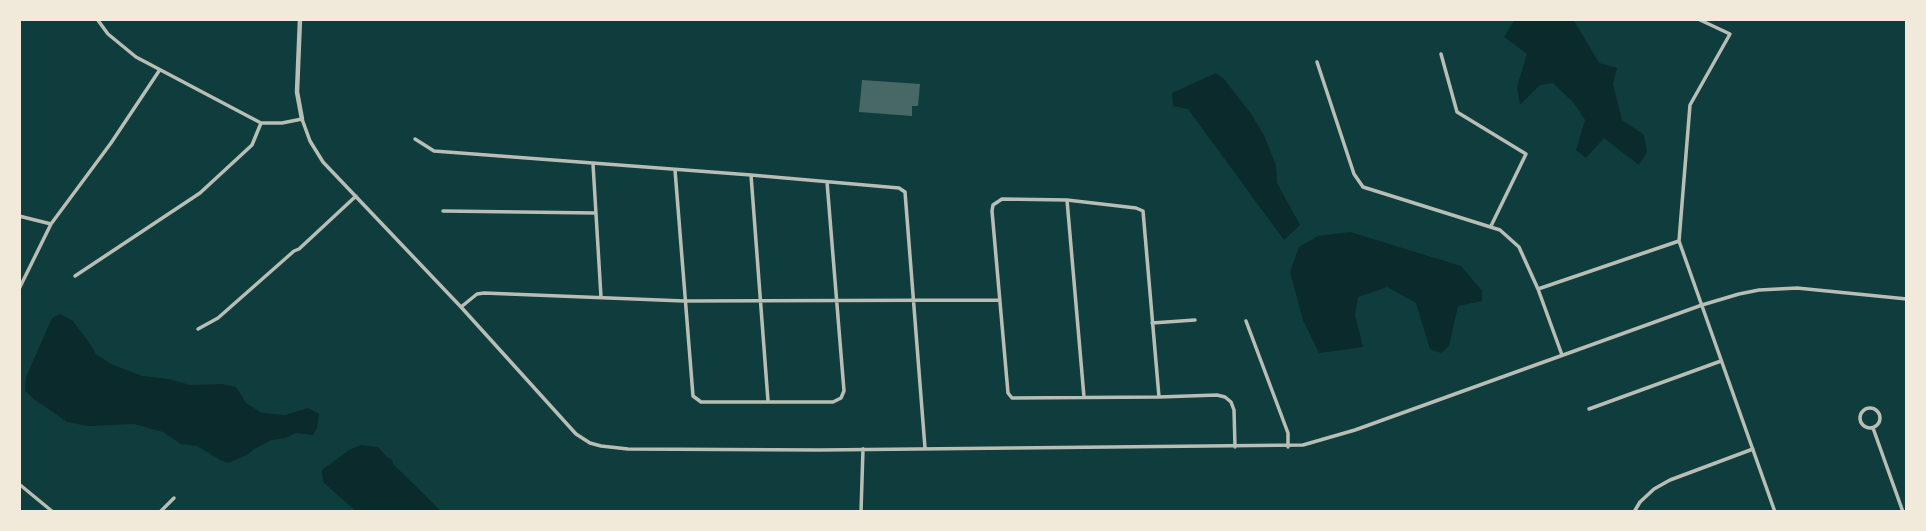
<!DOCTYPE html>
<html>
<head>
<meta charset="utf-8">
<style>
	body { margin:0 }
	#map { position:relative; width:1926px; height:531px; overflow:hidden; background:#0f3d3e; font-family:Georgia,serif }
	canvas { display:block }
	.frame { position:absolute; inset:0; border:21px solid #f1e9da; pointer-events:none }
</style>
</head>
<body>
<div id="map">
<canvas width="1926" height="531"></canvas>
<div class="frame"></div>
</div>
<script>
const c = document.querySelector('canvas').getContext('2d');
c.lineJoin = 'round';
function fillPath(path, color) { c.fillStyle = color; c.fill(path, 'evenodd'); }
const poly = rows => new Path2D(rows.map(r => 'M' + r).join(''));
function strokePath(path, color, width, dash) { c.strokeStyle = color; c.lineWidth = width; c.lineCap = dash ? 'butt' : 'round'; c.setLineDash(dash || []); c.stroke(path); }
fillPath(poly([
	[1515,19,1573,19,1599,63,1617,68,1613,84,1622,120,1644,135,1647,152,1639,165,1604,138,1586,158,1576,150,1585,120,1574,103,1553,83,1540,85,1520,105,1517,87,1527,54,1504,37],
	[1216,73,1224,79,1251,114,1264,135,1276,165,1277,183,1300,225,1284,240,1188,109,1173,106,1172,93],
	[1350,232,1461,266,1482,291,1482,301,1458,306,1449,346,1441,353,1430,349,1416,303,1387,287,1358,297,1355,315,1363,347,1319,353,1303,320,1290,272,1299,247,1318,236],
	[60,314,72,320,86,338,96,354,111,364,142,376,169,379,190,385,222,384,236,387,246,403,262,413,285,415,308,408,319,414,317,428,313,435,296,433,285,438,272,440,254,449,247,455,228,463,220,460,197,446,181,444,163,432,134,424,88,426,67,422,34,399,25,391,26,377,52,318],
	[361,445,378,447,387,457,392,459,393,464,442,512,357,512,323,482,322,470,349,450]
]), '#0a2a2b');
fillPath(poly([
	[862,80,920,84,918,106,912,106,912,116,859,112]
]), '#486865');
strokePath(poly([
	[97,19,108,34,136,57,261,123,282,123,302,119,310,141,323,162,461,307,576,434,590,443,601,446,628,449,820,450,1303,445,1355,430,1702,305,1739,294,1759,290,1797,288,1907,299],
	[1698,19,1730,34,1690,105,1679,241,1775,512],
	[1441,54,1457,112,1526,154,1491,226],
	[1317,62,1354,174,1363,187,1500,230,1519,247,1538,289,1562,355],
	[415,139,434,151,751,175,899,188,905,192,925,448],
	[593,164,601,297],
	[675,170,693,396,701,402,833,402,841,398,844,391,827,182],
	[751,175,768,401],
	[1067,200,1084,397],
	[443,211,596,213],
	[19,216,51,224],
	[75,276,200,193,252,145,261,123],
	[19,289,51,224,111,143,159,71],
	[1538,289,1679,241],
	[461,307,477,294,484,293,684,301,999,300],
	[1246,321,1288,433,1288,447],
	[1152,323,1195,320],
	[198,329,218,318,294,251,299,249,356,196],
	[1159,397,1143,211,1136,208,1067,200,1002,199,993,205,992,211,1008,393,1012,398,1159,397,1217,395,1225,397,1231,402,1234,410,1235,447],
	'1860 418a10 10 0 1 1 20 0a10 10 0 1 1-20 0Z',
	[1589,409,1721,361],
	[1873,428,1903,512],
	[19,484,53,512],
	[160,512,174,498],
	[861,512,863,449],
	[1634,512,1640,502,1654,489,1670,480,1753,449]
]), '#b8beb3', 3.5);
strokePath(poly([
	[300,19,297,92,302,119]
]), '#b8beb3', 4.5);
</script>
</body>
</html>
